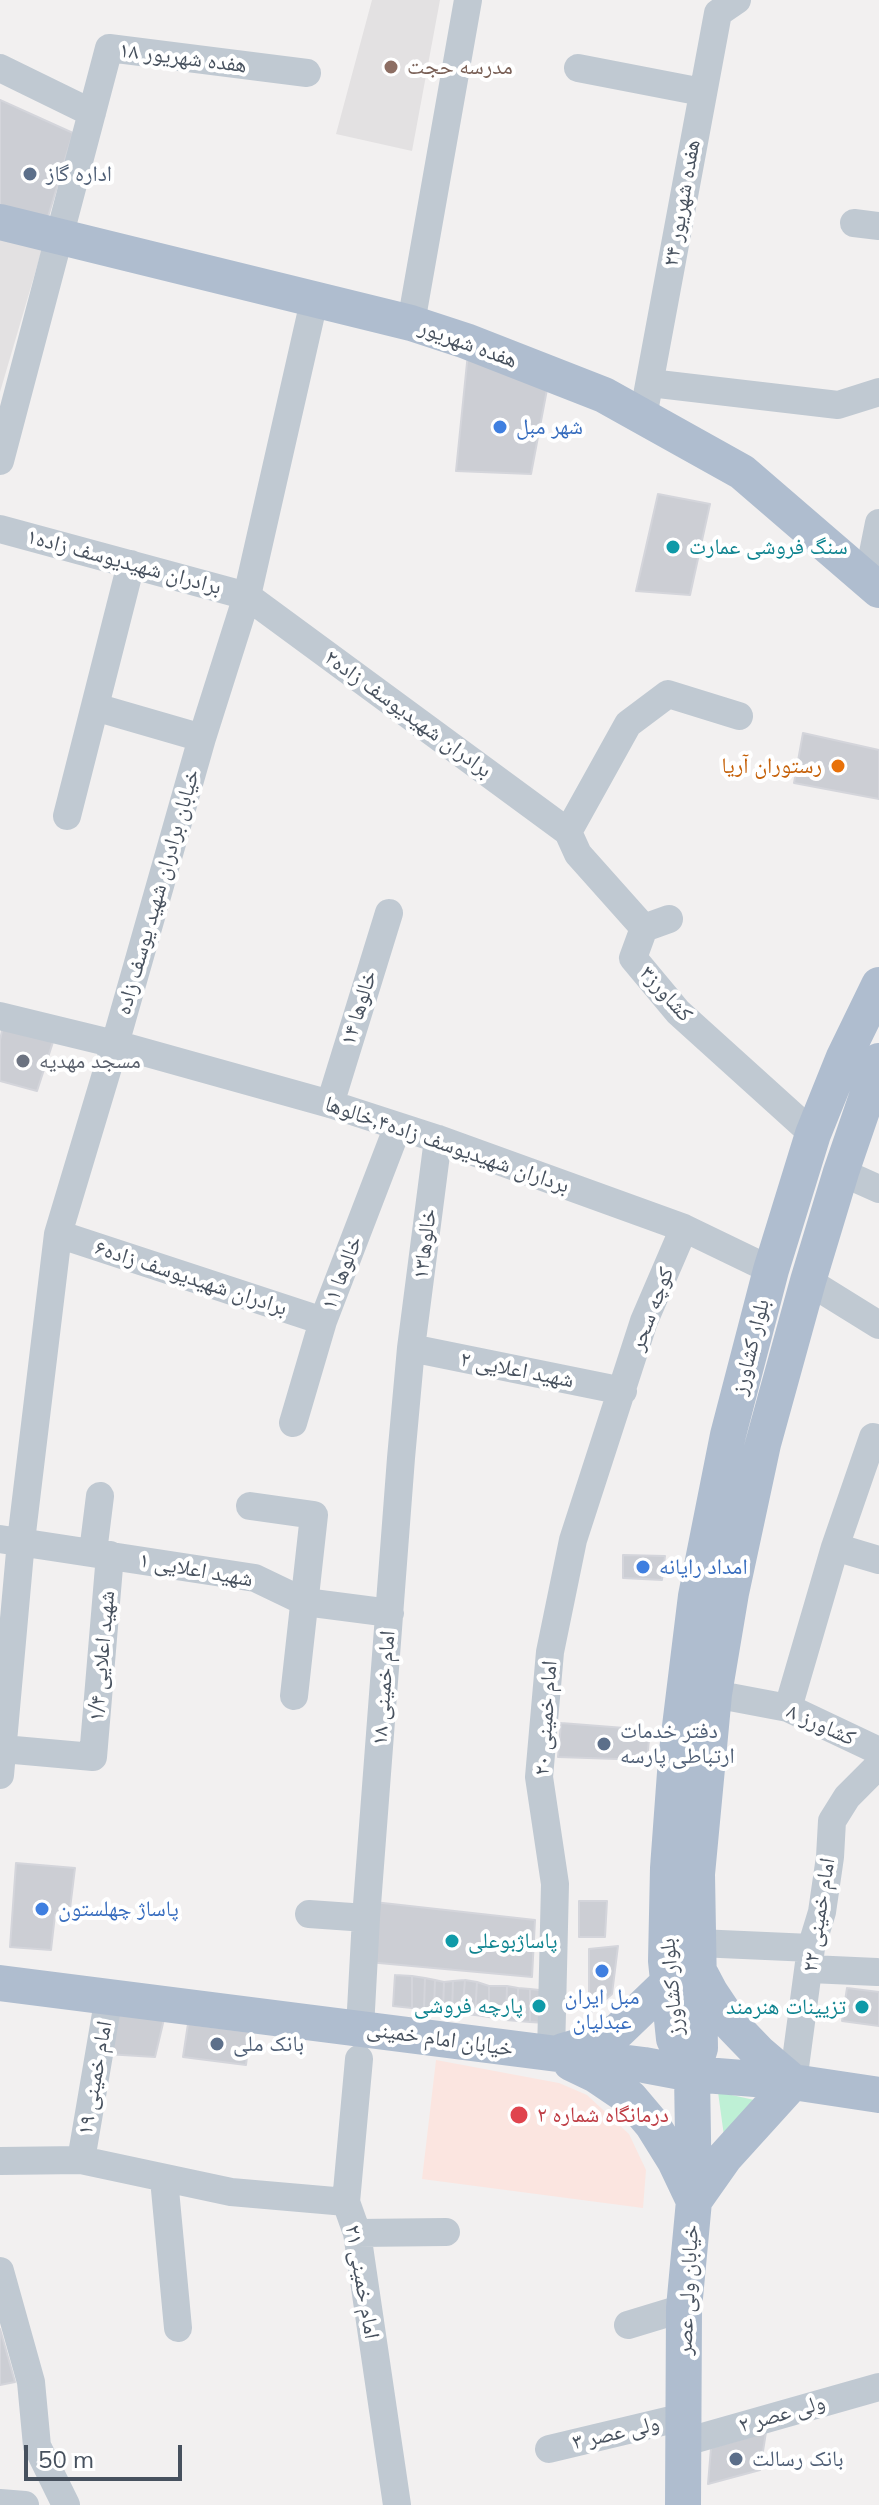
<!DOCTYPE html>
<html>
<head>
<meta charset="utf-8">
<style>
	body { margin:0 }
	#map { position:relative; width:879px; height:2505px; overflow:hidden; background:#f2f0f0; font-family:Mulish,sans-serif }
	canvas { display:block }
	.scale { position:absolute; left:24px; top:2445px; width:158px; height:36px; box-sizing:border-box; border:4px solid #47515e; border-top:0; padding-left:10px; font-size:24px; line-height:28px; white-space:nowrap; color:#47515e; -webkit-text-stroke:6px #fff; paint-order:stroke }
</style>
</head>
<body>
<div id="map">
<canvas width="879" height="2505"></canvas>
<div class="scale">50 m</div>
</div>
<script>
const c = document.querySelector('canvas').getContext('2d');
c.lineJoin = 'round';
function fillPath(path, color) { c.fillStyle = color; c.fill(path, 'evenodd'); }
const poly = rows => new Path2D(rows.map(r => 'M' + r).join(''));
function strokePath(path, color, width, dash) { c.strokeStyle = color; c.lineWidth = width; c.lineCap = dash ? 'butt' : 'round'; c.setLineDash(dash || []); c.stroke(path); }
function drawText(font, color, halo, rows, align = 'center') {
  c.font = font + ' Mulish,"Noto Naskh Arabic",sans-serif'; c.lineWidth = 8; c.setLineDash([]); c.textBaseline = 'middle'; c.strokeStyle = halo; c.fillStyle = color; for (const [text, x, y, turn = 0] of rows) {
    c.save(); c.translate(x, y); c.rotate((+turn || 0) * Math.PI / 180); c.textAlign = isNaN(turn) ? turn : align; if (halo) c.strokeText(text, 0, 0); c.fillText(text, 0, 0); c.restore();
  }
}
fillPath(poly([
	[372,0,440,0,412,151,336,134],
	[0,234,43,246,0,392]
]), '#e3e1e2');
fillPath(poly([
	[436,2060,559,2083,587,2095,629,2134,646,2170,643,2208,422,2179]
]), '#fbe5e0');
fillPath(poly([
	[718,2092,759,2101,724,2136]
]), '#bef0d5');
const building = poly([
	[0,100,73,133,45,227,0,216,0,100],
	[468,353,548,384,531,474,456,471,468,353],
	[658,494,710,504,690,595,636,591,658,494],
	[803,733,879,750,879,799,794,783,803,733],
	[3,1026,53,1042,37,1091,0,1081,0,1040,3,1026],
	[623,1555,665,1556,662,1580,623,1578,623,1555],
	[561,1723,650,1730,647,1760,558,1757,561,1723],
	[16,1863,75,1868,69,1917,55,1915,51,1950,10,1947,16,1863],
	[579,1901,607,1901,605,1937,579,1937,579,1901],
	[374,1902,535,1920,532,1977,368,1962,374,1902],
	[618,1946,612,1994,589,2014,589,1949,618,1946],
	[395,1975,412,1976,412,2008,393,2006,395,1975],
	[412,1976,425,1978,424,2009,412,2008,412,1976],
	[425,1978,435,1980,434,2010,424,2009,425,1978],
	[435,1980,444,1982,443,2011,434,2010,435,1980],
	[465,1980,477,1982,475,2015,462,2014,465,1980],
	[465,1980,462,2014,452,2012,453,1981,465,1980],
	[453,1981,452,2012,443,2011,444,1982,453,1981],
	[477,1982,489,1986,489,2017,475,2015,477,1982],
	[489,1986,507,1986,506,2020,489,2017,489,1986],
	[507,1986,518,1988,518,2021,506,2020,507,1986],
	[518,1988,530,1989,530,2022,518,2021,518,1988],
	[847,1988,879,1992,879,2026,842,2021,847,1988],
	[530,1989,549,1991,546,2023,530,2022,530,1989],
	[116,2013,164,2019,155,2057,106,2054,116,2013],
	[188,2024,250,2032,246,2065,183,2057,188,2024],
	[0,2329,15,2382,0,2385,0,2329],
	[766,2432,760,2470,708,2484,711,2448,766,2432]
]);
fillPath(building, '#ccced4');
strokePath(building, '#d4d5db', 2);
strokePath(poly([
	[0,68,92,113],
	[578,68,702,92],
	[854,223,879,226],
	[411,323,468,0],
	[650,383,838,405,879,392],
	[643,417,718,13,737,0],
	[0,461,109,48,307,73],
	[0,529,247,596,568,832,578,854,644,928,633,958,678,1012,813,1134],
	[868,578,879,523],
	[95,707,202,738],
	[67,816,131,564],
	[568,832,628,724,668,694,739,716],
	[644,928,669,919],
	[0,1016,115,1044,330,1104,438,1139,684,1228,771,1270],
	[330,1104,389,913],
	[841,1172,879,1189],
	[58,1234,323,1321],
	[808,1281,879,1325],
	[411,1348,623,1391],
	[293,1423,323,1321,398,1126],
	[250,1506,314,1515,294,1696],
	[0,1539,255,1578,305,1602,390,1613],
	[835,1547,879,1560],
	[93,1552,100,1496],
	[714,1694,788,1708,879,1751],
	[788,1708,835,1547,873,1437],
	[3,1749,93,1757,110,1555],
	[0,1775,21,1541,58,1234,115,1044,202,738,247,596,314,301],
	[309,1914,366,1918],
	[698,1943,811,1948],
	[810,1969,877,1972],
	[360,2028,366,1918,401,1458,411,1348,438,1139],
	[551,2054,555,1884,539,1777,550,1652,573,1540,644,1321,684,1228],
	[359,2059,346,2202,357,2233,397,2505],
	[793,2082,811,1948,822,1912,830,1857,832,1821,847,1797,879,1765],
	[81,2160,109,1996],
	[0,2161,81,2160,231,2192,346,2202],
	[164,2179,178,2328],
	[357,2233,446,2232],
	[0,2271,31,2382,37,2446,66,2505],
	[628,2325,684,2308],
	[685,2442,879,2387],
	[549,2449,683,2417],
	[0,2503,25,2505]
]), '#c0c9d2', 28);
strokePath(poly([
	[0,222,411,323,466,341,604,395,742,472,879,590],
	[0,1983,644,2065,692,2074,793,2082,879,2095],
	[563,2051,594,2042,618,2031,667,1984],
	[571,2063,596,2075,630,2098,652,2124,675,2161,694,2201,725,2157,793,2082,759,2053,732,2025,710,1992,701,1975],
	[692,2074,674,2039,666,1961,668,1868,676,1759,696,1596,728,1435,771,1270,813,1134,844,1057,879,985],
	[683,2505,684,2308,694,2201,692,2074,700,2048,697,1874,714,1694,731,1593,763,1444,808,1281,841,1172,879,1061]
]), '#afbdcf', 36);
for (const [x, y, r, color] of [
	[391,67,8,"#8d6e63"],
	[30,174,8,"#5c6f8a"],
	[500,427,8,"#3f7fe0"],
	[673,547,8,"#0f9aa8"],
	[838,766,8,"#e8710a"],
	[23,1061,8,"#6b7280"],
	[643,1567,8,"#3f7fe0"],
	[604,1744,8,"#5c6f8a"],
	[42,1909,8,"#3f7fe0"],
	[452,1941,8,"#0f9aa8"],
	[602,1971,8,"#3f7fe0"],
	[539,2006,8,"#0f9aa8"],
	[862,2007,8,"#0f9aa8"],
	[217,2044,8,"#5c6f8a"],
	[519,2115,10,"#e0444e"],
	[736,2459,8,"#5c6f8a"]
]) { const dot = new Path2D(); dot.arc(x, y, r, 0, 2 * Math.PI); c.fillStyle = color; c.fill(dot); strokePath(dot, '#fff', 3); }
drawText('22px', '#47515e', '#fff', [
	["هفده شهریور ۱۸",183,58,7],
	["هفده شهریور ۲۴",682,203,-80],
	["هفده شهریور",468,344,20],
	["برادران شهیدیوسف زاده۱",124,562,15],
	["برادران شهیدیوسف زاده۲",408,714,36],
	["خیابان برادران شهید یوسف زاده",158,892,-74],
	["کشاورز۳",666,994,48],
	["خالوها ۱۴",359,1008,-73],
	["برداران شهیدیوسف زاده۴,خالوها",447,1145,19],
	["خالوها۱۳",425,1244,-83],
	["خالوها ۱۱",342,1273,-69],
	["برادران شهیدیوسف زاده۶",191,1278,18],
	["کوچه سحر",652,1309,-69],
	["بلوار کشاورز",751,1347,-76],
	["شهید اعلایی ۲",517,1370,11],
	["شهید اعلایی ۱",196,1570,10],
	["شهید اعلایی ۱/۴",102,1656,-85],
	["امام خمینی ۱۸",384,1688,-86],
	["امام خمینی ۲۰",546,1718,-86],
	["کشاورز ۸",821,1725,24],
	["امام خمینی ۲۲",819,1915,-81],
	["بلوار کشاورز",672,1987,-95],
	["خیابان امام خمینی",440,2039,8],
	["امام خمینی ۱۹",95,2078,-80],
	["امام خمینی ۲۱",362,2282,80],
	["خیابان ولی عصر",688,2290,-87],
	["ولی عصر ۲",782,2414,-16],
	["ولی عصر ۳",616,2433,-13]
]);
drawText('22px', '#785e54', '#fff', [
	["مدرسه حجت",407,67]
], 'left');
drawText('22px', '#4e5e75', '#fff', [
	["اداره گاز",46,174],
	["دفتر خدمات",620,1731],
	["ارتباطی پارسه",620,1756],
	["بانک ملی",233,2044],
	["بانک رسالت",752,2459]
], 'left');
drawText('22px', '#366cbe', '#fff', [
	["شهر مبل",516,427],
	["امداد رایانه",659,1567],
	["پاساژ چهلستون",58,1909],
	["مبل ایران",602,1997,"center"],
	["عبدلیان",602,2022,"center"]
], 'left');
drawText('22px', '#0d838f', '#fff', [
	["سنگ فروشی عمارت",689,547],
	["پاساژبوعلی",468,1941],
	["پارچه فروشی",523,2006,"right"],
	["تزیینات هنرمند",846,2007,"right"]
], 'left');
drawText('22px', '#c56008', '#fff', [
	["رستوران آریا",822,766]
], 'right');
drawText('22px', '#5b616d', '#fff', [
	["مسجد مهدیه",39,1061]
], 'left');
drawText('22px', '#be3a42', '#fff', [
	["درمانگاه شماره ۲",537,2115]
], 'left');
</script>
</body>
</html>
